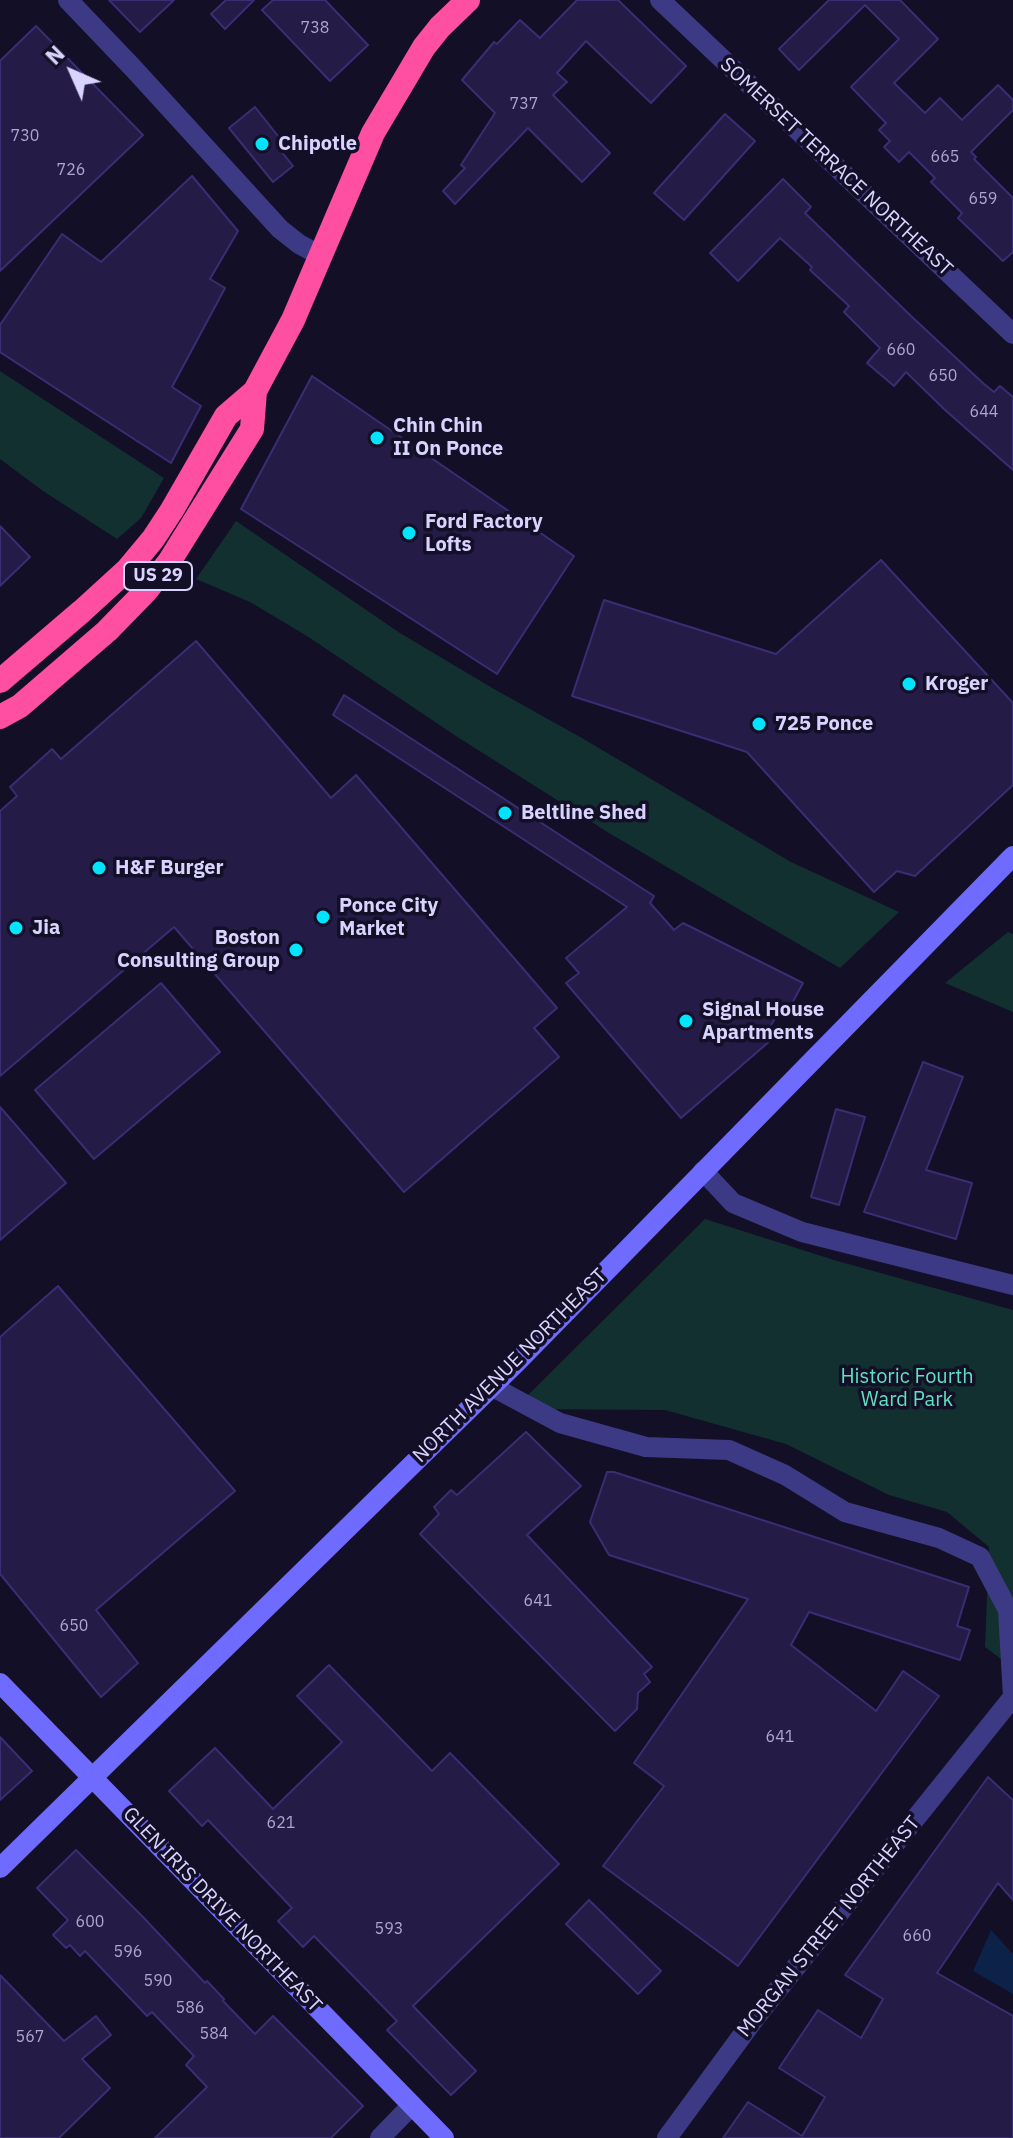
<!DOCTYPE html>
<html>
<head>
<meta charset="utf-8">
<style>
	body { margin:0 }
	#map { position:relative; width:1013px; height:2138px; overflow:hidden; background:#130f26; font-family:"IBM Plex Sans",sans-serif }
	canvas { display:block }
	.north { position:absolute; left:32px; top:32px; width:80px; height:80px; -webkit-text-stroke:6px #130f26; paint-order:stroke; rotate:315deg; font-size:22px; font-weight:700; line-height:32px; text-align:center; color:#d9d4ff }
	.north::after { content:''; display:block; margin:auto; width:28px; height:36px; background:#d9d4ff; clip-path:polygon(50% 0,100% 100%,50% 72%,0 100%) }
</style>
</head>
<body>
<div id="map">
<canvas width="1013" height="2138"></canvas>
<div class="north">N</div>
</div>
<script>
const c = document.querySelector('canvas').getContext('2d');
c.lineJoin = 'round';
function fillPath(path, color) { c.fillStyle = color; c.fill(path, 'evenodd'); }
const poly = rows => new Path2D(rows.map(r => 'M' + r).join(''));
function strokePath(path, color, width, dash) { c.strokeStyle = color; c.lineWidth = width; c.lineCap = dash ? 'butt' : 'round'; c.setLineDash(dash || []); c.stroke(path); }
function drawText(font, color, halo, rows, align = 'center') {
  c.font = font + ' "IBM Plex Sans",sans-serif'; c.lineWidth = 7; c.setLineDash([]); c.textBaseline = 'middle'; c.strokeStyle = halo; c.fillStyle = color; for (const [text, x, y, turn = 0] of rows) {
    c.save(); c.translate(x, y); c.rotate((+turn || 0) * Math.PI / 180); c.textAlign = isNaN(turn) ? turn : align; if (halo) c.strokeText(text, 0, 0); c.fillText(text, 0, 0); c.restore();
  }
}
fillPath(poly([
	[0,371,164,478,141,518,117,539,43,491,0,459],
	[236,521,400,633,494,689,582,738,791,862,899,912,840,968,764,924,609,833,456,736,307,636,250,602,196,579],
	[1008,932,1013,934,1013,1012,945,983],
	[705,1219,834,1260,1013,1310,1013,1668,985,1647,989,1547,947,1512,889,1495,786,1444,665,1410,514,1409]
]), '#12302f');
fillPath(poly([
	[991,1930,1013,1954,1013,1994,973,1971]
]), '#0c2248');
const building = poly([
	[109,0,174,0,140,32,109,0],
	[226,0,254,0,225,29,211,14,226,0],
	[273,0,325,0,368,45,330,81,262,10,273,0],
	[577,0,618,0,686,66,651,103,586,41,557,73,567,82,553,95,610,153,582,182,528,128,455,204,443,191,465,168,461,165,495,113,462,80,494,42,497,44,520,20,540,38,577,0],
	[829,0,900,0,938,39,894,83,925,113,940,98,962,120,998,85,1013,100,1013,110,971,152,976,157,974,159,1013,198,1013,252,1003,261,958,218,962,213,931,182,935,178,909,152,899,162,884,147,890,141,879,130,886,123,851,87,899,39,865,5,799,70,779,49,829,0],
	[36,26,143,135,0,271,0,61,36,26],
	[255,107,282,141,277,146,293,166,273,182,229,128,255,107],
	[725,114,755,141,684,220,654,193,725,114],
	[192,176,238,231,210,279,225,288,172,387,201,406,171,463,0,352,0,325,62,234,101,262,192,176],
	[783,179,811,207,805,213,911,316,984,384,994,392,1000,386,1013,397,1013,470,944,409,906,372,894,386,867,363,880,348,844,312,849,306,810,270,812,267,780,238,738,281,710,253,783,179],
	[312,376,574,556,497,674,241,509,312,376],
	[0,526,30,557,0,586,0,526],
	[881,560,1013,703,1013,785,915,876,897,871,874,892,747,752,572,696,604,600,776,654,881,560],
	[196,641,331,798,356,775,557,1008,534,1028,559,1057,404,1192,174,927,0,1076,0,811,17,796,10,787,52,749,61,759,196,641],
	[344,695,654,896,650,903,674,930,683,923,803,983,790,1007,783,1004,766,1034,771,1040,681,1118,566,983,579,973,566,958,627,907,333,715,344,695],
	[161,983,220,1052,94,1159,35,1090,161,983],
	[923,1062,963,1077,926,1170,972,1183,956,1239,864,1212,923,1062],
	[0,1107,66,1183,0,1240,0,1107],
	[836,1109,865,1117,839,1205,811,1197,836,1109],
	[58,1286,235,1491,96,1610,138,1663,101,1697,0,1574,0,1337,58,1286],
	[526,1432,581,1486,527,1535,652,1667,644,1674,650,1682,638,1693,637,1709,615,1731,420,1534,439,1514,434,1507,451,1490,457,1495,526,1432],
	[607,1472,614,1472,969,1587,957,1626,970,1630,960,1660,809,1612,791,1645,876,1711,903,1671,939,1696,738,1966,603,1866,664,1786,634,1763,748,1599,609,1555,590,1522,607,1472],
	[329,1665,432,1771,450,1753,559,1864,413,2006,476,2071,451,2095,387,2030,397,2021,314,1936,303,1947,278,1921,292,1908,208,1820,202,1826,169,1791,215,1748,273,1809,342,1742,297,1696,329,1665],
	[0,1737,32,1771,0,1800,0,1737],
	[988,1777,1013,1800,1013,1900,998,1883,937,1973,1013,2016,1013,2138,723,2138,748,2102,802,2136,825,2097,779,2068,818,2010,861,2038,883,1999,845,1975,988,1777],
	[76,1850,143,1917,205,1983,207,1981,224,1999,223,2001,255,2034,273,2016,363,2106,331,2138,155,2138,207,2087,186,2065,194,2056,152,2012,147,2016,85,1951,80,1956,70,1945,66,1948,53,1935,68,1920,37,1888,76,1850],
	[589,1900,661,1971,638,1994,566,1924,589,1900],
	[0,1975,64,2041,96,2016,111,2035,82,2059,110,2088,59,2138,0,2138,0,1975]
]);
fillPath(building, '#241b47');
strokePath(building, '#3b2d73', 2);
strokePath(poly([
	[68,0,133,68,280,229,299,244,321,256],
	[660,0,1013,334],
	[703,1171,733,1203,802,1232,1013,1285],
	[491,1386,560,1423,646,1447,729,1450,785,1475,845,1512,939,1538,980,1557,1008,1610,1013,1697],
	[380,2138,412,2105],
	[667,2138,755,2018,1013,1697]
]), '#3d3a85', 20);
strokePath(poly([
	[0,1683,444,2138],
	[0,1868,517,1362,1013,856]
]), '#6f6bff', 20);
strokePath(poly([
	[0,681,82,611,128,569,153,539,172,510,226,416,255,391,293,320,373,133,424,47,440,27,468,0],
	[0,717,20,706,107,631,146,591,169,562,252,429,255,391]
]), '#ff4fa3', 24);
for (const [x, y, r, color] of [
	[262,144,8,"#00e5ff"],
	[377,438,8,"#00e5ff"],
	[409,533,8,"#00e5ff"],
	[909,684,8,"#00e5ff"],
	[759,724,8,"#00e5ff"],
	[505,813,8,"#00e5ff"],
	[99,868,8,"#00e5ff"],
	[323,917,8,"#00e5ff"],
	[16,928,8,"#00e5ff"],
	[296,950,8,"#00e5ff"],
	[686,1021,8,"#00e5ff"]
]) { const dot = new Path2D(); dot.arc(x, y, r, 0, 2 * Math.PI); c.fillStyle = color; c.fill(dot); strokePath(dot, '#130f26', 3); }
drawText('16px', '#aca6d1', null, [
	["738",315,28],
	["737",524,104],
	["730",25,136],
	["665",945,157],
	["726",71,170],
	["659",983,199],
	["660",901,350],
	["650",943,376],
	["644",984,412],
	["641",538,1601],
	["650",74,1626],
	["641",780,1737],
	["621",281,1823],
	["600",90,1922],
	["593",389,1929],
	["660",917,1936],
	["596",128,1952],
	["590",158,1981],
	["586",190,2008],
	["584",214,2034],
	["567",30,2037]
]);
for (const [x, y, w] of [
	[158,576,68]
]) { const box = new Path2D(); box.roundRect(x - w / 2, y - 14, w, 28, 6); c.fillStyle = '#130f26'; c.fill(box); strokePath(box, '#d9d4ff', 2); }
drawText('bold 18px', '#d9d4ff', null, [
	["US 29",158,576]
]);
drawText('bold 20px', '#d9d4ff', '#130f26', [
	["Chipotle",278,144],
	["Chin Chin",393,426],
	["II On Ponce",393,449],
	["Ford Factory",425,522],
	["Lofts",425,545],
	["Kroger",925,684],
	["725 Ponce",775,724],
	["Beltline Shed",521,813],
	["H&F Burger",115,868],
	["Ponce City",339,906],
	["Market",339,929],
	["Jia",32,928],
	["Boston",280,938,"right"],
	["Consulting Group",280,961,"right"],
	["Signal House",702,1010],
	["Apartments",702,1033]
], 'left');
drawText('20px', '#d9d4ff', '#130f26', [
	["SOMERSET TERRACE NORTHEAST",836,167,43],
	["NORTH AVENUE NORTHEAST",510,1366,-45],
	["GLEN IRIS DRIVE NORTHEAST",222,1910,46],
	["MORGAN STREET NORTHEAST",829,1927,-51]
]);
drawText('20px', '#5fe0c0', '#130f26', [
	["Historic Fourth",907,1377],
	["Ward Park",907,1400]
]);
</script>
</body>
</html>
